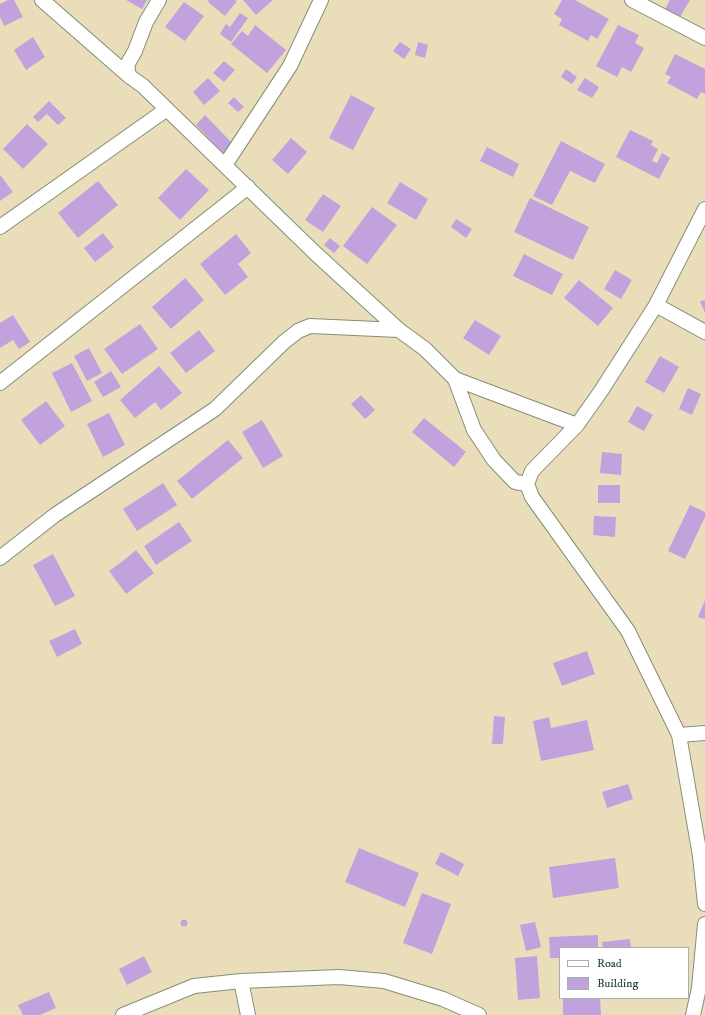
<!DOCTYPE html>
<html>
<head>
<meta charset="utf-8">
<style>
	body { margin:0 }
	#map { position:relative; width:705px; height:1015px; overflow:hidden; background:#eadeba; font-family:"IM FELL DW Pica",serif }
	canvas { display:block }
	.legend { position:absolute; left:559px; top:947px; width:130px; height:52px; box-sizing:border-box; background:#fff; border:1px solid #a5b1ae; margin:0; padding:5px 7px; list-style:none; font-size:12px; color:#1f3d34 }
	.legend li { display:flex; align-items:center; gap:8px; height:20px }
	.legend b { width:20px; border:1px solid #a5b1ae }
</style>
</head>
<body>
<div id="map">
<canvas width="705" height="1015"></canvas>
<ul class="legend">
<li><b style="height:5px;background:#fff"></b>Road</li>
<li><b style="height:11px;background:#c2a2dd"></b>Building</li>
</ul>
</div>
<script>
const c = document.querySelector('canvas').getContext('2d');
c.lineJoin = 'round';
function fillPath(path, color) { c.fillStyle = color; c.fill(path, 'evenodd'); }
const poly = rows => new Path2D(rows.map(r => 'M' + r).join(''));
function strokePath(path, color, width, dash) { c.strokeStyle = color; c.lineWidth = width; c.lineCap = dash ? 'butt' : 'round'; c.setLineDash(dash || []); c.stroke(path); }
fillPath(poly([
	[8,0,14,0,23,17,4,26,0,17,0,4],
	[126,0,147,0,142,9],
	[209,0,235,0,237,1,225,16,208,2],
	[243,0,273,0,256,15],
	[562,0,575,0,609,19,597,39,591,35,588,41,559,25,562,19,554,14],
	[670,0,690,0,680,17,665,9],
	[184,2,204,16,185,41,165,27],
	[240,13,248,18,231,42,220,34,226,24,230,27],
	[255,25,286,50,267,73,231,44,242,31,248,36],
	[618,25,639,35,635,43,644,48,631,72,622,67,617,77,596,66],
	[33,37,45,57,26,70,14,50],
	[400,42,411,49,404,59,393,51],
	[418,42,428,45,425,58,415,55],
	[675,54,705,69,705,94,701,92,697,99,667,83,671,77,665,74],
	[224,61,235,70,224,82,213,73],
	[566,69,577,77,572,84,561,77],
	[208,78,220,91,204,105,193,92],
	[585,78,599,87,592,98,577,90],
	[351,95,375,108,353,150,329,138],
	[234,97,244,107,238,112,228,103],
	[49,101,66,118,58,125,47,114,38,122,33,117],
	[205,115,233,144,223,153,196,125],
	[27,124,48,144,23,169,3,149],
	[630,130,653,141,651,145,658,149,652,161,657,163,662,153,670,158,659,179,616,157],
	[291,138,307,152,288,174,272,160],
	[561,141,605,164,595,183,570,171,552,205,533,196],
	[487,147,519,164,513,177,480,161],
	[186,169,209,190,180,220,158,198],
	[0,175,13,192,0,201],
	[98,181,118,205,78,238,58,213],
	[400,182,428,199,416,220,387,203],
	[323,194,341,206,323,232,305,220],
	[530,198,589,227,573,260,514,232],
	[372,207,397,225,367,264,343,246],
	[456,219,472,229,466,238,451,227],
	[103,233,114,247,95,262,84,248],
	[236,234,251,253,238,264,248,277,225,295,200,264],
	[330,238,340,246,334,253,324,245],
	[524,254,563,274,552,295,513,276],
	[615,270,632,280,621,299,604,289],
	[185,278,204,300,171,329,152,307],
	[579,280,613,308,598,326,564,298],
	[705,300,705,313,700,301],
	[13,315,30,342,19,349,13,340,0,348,0,323],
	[475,320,501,336,489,355,463,338],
	[140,324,158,349,122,374,104,349],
	[199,330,215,351,186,373,170,353],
	[89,348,102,373,87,381,74,356],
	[660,356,679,367,664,393,645,382],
	[72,363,92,401,71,412,52,373],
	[159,366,182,393,161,410,155,402,135,418,120,400],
	[111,371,121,387,103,397,94,382],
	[688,388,701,394,692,415,679,409],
	[361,395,375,410,365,419,351,404],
	[46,401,65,426,40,445,21,420],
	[637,406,653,415,644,431,628,422],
	[109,413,125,445,103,457,87,424],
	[424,418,466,452,454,467,412,432],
	[262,420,283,456,263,468,242,432],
	[228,440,243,458,192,499,177,481],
	[602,452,622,454,621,475,600,473],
	[163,483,177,505,137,531,123,509],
	[598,485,620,485,620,503,598,503],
	[690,505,705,512,705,517,685,559,668,551],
	[594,516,616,517,615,537,593,535],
	[179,522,192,541,156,565,144,546],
	[136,550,154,573,126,594,109,571,123,561],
	[53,554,75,596,55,606,33,565],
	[705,600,705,619,698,617],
	[75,629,82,644,57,657,49,641],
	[587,651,595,674,562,686,553,663],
	[494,716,505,717,503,744,492,744],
	[549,717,551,728,587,720,594,750,541,761,533,721],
	[628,784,633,799,607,808,602,792],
	[359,848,419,873,405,907,345,882],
	[441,852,464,864,458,876,435,864],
	[615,858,619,888,553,898,549,867],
	[422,893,451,904,432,954,403,943],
	'180.5 923a3.5 3.5 0 1 1 7 0a3.5 3.5 0 1 1-7 0Z',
	[535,922,541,947,526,951,520,925],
	[598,935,598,948,560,948,560,958,550,958,549,937],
	[630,939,631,948,603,948,602,942],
	[144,956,152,972,127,985,119,969],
	[537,956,540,998,518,1000,515,958],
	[49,992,56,1008,40,1015,23,1015,18,1005],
	[563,998,600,998,601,1015,563,1015]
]), '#c2a2dd');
const minor = poly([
	[42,0,129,76],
	[159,0,146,22,135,51,127,65,129,76,143,86,315,253,399,330,425,349,455,379,474,430,494,460,515,482,527,484],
	[632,0,705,38],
	[225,165,290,66,321,0],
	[705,209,656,305,601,391,577,425,532,471,527,484,532,497,628,631,679,735,700,856,705,904],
	[0,227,167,109],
	[656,305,705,332],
	[455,379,577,425],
	[0,383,248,187],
	[0,558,55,515,215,409,284,342,298,331,310,326,399,330],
	[679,735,705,733],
	[241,981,248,1015],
	[123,1015,194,986,241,981,339,977,384,981,443,999,479,1015],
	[693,1015,699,988,705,924]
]);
strokePath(minor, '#848e77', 16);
strokePath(minor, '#fff', 14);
</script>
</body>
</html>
